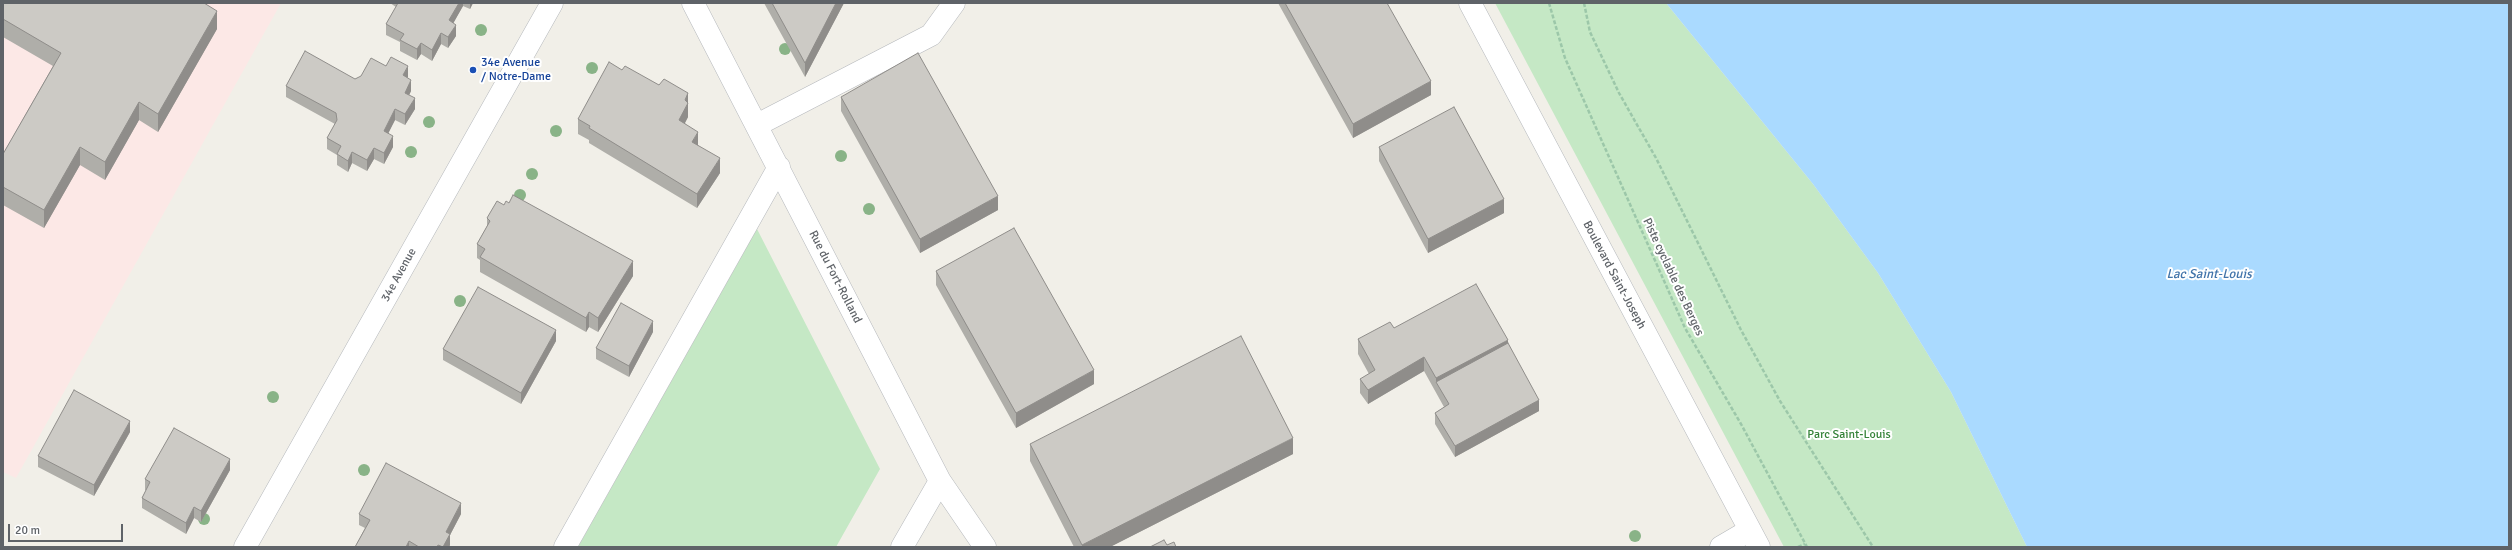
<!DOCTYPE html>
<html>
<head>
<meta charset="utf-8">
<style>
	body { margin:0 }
	#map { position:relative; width:2512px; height:550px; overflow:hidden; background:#f1efe8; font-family:Signika,sans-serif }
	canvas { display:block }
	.frame { position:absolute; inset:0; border:4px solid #5f6368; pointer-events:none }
	.scale { position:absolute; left:8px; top:524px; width:115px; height:18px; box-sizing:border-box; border:2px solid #5f6368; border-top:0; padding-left:5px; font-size:12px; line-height:14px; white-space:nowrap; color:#5f6368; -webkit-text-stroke:3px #fff; paint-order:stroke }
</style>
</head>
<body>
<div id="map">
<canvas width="2512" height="550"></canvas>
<div class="frame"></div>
<div class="scale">20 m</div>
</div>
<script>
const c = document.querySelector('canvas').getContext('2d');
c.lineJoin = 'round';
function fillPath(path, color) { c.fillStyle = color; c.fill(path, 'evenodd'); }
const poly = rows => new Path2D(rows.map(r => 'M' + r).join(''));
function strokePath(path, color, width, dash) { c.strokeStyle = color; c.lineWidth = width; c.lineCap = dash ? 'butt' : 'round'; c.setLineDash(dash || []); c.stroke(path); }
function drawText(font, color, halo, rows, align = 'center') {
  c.font = font + ' Signika,sans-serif'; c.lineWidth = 4; c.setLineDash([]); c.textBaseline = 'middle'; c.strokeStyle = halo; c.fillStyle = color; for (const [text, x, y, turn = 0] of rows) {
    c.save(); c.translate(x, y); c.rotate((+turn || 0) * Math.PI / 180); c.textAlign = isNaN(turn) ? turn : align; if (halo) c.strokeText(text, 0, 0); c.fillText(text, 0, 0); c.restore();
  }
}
fillPath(poly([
	[3,3,281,3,16,478,3,472]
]), '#fce8e6');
fillPath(poly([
	[1495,3,1666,3,1813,184,1878,273,1951,392,2027,547,1784,547],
	[757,229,880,469,836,547,578,547]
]), '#c5e8c5');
fillPath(poly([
	[1666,3,2509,3,2509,547,2027,547,1951,392,1878,273,1813,184]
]), '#aadaff');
const minor = poly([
	[693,3,940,481,985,547],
	[1470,3,1759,547],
	[757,125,931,35,954,3],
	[245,547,552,3],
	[565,547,779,167],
	[902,547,940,481],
	[1721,547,1750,530]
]);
strokePath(minor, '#b5b8bc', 23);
strokePath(poly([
	[1549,3,1565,58,1685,328,1741,424,1807,547],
	[1584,3,1590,32,1619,93,1656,158,1741,330,1780,401,1873,547],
	[1798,547,1805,544]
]), '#9cc7a9', 2.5, [4, 2]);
strokePath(minor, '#fff', 22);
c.fillStyle = '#89b387';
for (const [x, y] of [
	[481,30],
	[785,49],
	[592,68],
	[429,122],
	[556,131],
	[411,152],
	[841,156],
	[532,174],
	[520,195],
	[869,209],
	[460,301],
	[273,397],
	[364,470],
	[204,519],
	[1635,536]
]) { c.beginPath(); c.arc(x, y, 6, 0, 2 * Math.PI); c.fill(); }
fillPath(poly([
	[3,3,217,29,158,132,139,120,105,180,80,165,44,228,3,205,3,154,53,66,3,37],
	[390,3,473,3,470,9,463,6,453,23,456,36,448,48,441,44,432,61,421,54,417,60,400,51,400,42,386,35,386,24,396,7],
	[764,3,844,3,805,77],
	[1278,3,1387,3,1431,95,1353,138],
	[386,66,408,77,407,78,411,91,409,95,415,109,405,125,395,120,388,133,393,147,384,164,374,159,367,171,352,163,348,172,337,165,337,155,327,149,327,138,335,124,286,97,286,86,355,79],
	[622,70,659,85,688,93,688,117,685,123,698,145,720,173,697,208,589,143,589,140,578,134,578,119],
	[841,97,998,210,920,253,841,111],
	[1379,147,1504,213,1428,253,1379,161],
	[487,218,633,276,598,332,589,327,586,332,480,272,480,260,477,258,477,244,487,226],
	[936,271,1094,384,1016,428,936,285],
	[1394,328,1508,343,1539,411,1455,457,1435,424,1435,413,1444,407,1424,371,1368,404,1360,393,1360,379,1369,374,1358,354,1358,339],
	[653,332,629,377,596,359,596,348],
	[556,341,521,404,443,360,443,349],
	[130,432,94,496,38,467,38,456],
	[1030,444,1293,454,1110,547,1074,547,1030,461],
	[230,470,201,522,194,518,186,534,142,508,142,498,146,490,145,490,145,479],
	[359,514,461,514,450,535,450,545,449,547,355,547,365,528,359,525]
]), '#afaea9');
fillPath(poly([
	[459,3,463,3,463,6,449,31,449,20],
	[470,3,473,3,470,9],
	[836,3,844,3,805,77,805,63],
	[217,11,217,29,158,132,158,114],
	[456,25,456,36,448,48,448,37],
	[441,33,441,44,432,61,432,50],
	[421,43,421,54,417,60,417,49],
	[408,66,408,77,403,86,403,75],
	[411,80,411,91,405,104,405,93],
	[1431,81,1431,95,1353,138,1353,124],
	[688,93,688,117,679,134,679,120,685,100],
	[415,98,415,109,405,125,405,114],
	[139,102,139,120,105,180,105,162],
	[395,109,395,120,384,142,384,131],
	[698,132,698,146,692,142],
	[393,136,393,147,384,164,384,153],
	[80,147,80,165,44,228,44,210],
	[374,148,374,159,367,171,367,160],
	[352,152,352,163,348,172,348,161],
	[720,158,720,173,697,208,697,194],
	[998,196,998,210,920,253,920,239],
	[1504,199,1504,213,1428,253,1428,239],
	[633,261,633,276,598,332,598,318],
	[589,312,589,327,586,332,586,318],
	[653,321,653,332,629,377,629,366],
	[556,330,556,341,521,404,521,393],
	[1508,340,1508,354,1436,382,1436,393,1436,378],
	[1424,357,1424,371,1368,404,1368,390],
	[1094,370,1094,384,1016,428,1016,413],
	[1539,400,1539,411,1455,457,1455,446],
	[130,421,130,432,94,496,94,485],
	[1293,438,1293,454,1110,547,1082,547,1082,545],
	[230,459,230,470,201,522,201,511],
	[461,503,461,514,450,535,450,545,449,547,443,547,446,532],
	[194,507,194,518,186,534,186,523],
	[409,541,409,547,406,547]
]), '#8f8d8a');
const building = poly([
	[3,3,204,3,217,11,158,114,139,102,105,162,80,147,44,210,3,187,3,154,61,53,3,19,3,3],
	[398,3,459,3,449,20,456,25,448,37,441,33,432,50,421,43,417,49,400,40,404,34,386,24,398,3],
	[772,3,836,3,805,63,772,3],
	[1285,3,1387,3,1431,81,1353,124,1285,3],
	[305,51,355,79,361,76,371,58,386,66,391,57,408,66,403,75,411,80,405,93,415,98,405,114,395,109,384,131,393,136,384,153,374,148,367,160,352,152,348,161,337,154,341,146,327,138,337,120,336,113,286,86,305,51],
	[918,53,998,196,920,239,841,97,918,53],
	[609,62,622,70,625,66,659,85,664,79,688,93,685,100,688,103,679,120,698,132,692,142,720,158,697,194,589,128,590,126,578,119,609,62],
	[1454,107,1504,199,1428,239,1379,147,1454,107],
	[513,195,633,261,598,318,589,312,586,318,480,257,485,249,477,244,490,221,487,218,497,201,504,205,506,201,509,203,513,195],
	[1014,228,1094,370,1016,413,936,271,1014,228],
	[1476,284,1508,340,1436,378,1424,357,1368,390,1360,379,1375,370,1358,339,1390,322,1394,328,1476,284],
	[478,287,556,330,521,393,443,349,478,287],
	[621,303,653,321,629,366,596,348,621,303],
	[1241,336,1293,438,1082,545,1030,444,1241,336],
	[1508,343,1539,400,1455,446,1435,413,1449,404,1436,382,1508,343],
	[74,390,130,421,94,485,38,456,74,390],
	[174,428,230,459,201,511,194,507,186,523,142,498,150,482,145,479,174,428],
	[386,463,461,503,446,532,450,534,443,547,438,545,437,547,419,547,409,541,406,547,355,547,370,520,359,514,386,463],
	[1164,540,1167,545,1174,542,1176,547,1150,547,1164,540]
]);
fillPath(building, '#cccac5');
strokePath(building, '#8f8d8a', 1);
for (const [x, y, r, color] of [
	[473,70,4,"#1a4fb4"]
]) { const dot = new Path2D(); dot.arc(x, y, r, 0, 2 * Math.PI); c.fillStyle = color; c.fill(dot); strokePath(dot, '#fff', 1.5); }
drawText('12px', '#164399', '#fff', [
	["34e Avenue",481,63],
	["/ Notre-Dame",481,77]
], 'left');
drawText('12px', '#5f6368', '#fff', [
	["34e Avenue",399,275,-61],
	["Boulevard Saint-Joseph",1614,275,62],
	["Rue du Fort-Rolland",835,277,63],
	["Piste cyclable des Berges",1673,277,65]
]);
drawText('12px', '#348238', '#fff', [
	["Parc Saint-Louis",1849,435]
]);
drawText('italic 13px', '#4174aa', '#fff', [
	["Lac Saint-Louis",2209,275]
]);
</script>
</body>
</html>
